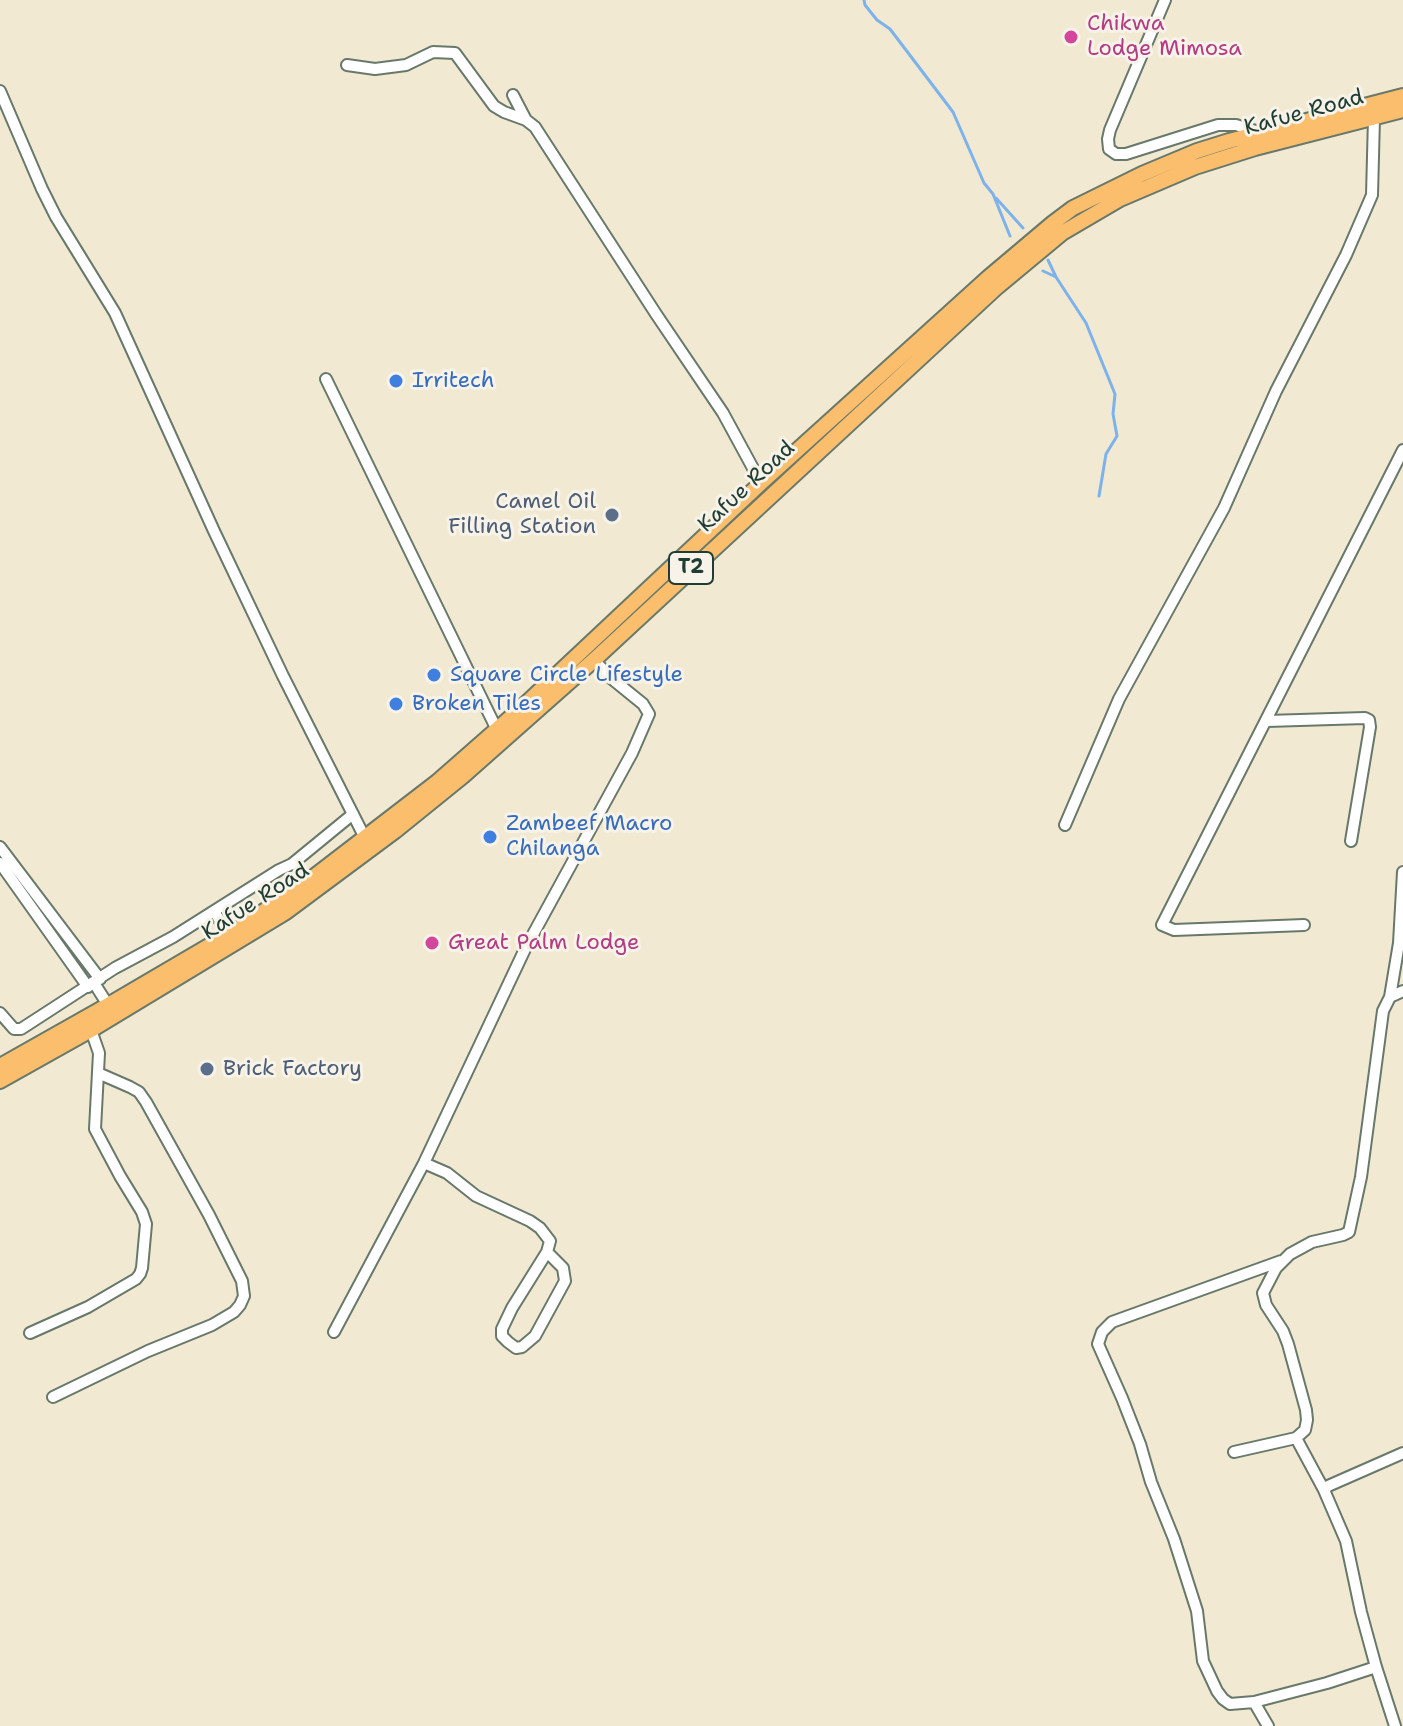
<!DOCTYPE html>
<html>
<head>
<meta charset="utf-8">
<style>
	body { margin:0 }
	canvas { display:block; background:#f1e9d2 }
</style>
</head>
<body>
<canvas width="1403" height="1726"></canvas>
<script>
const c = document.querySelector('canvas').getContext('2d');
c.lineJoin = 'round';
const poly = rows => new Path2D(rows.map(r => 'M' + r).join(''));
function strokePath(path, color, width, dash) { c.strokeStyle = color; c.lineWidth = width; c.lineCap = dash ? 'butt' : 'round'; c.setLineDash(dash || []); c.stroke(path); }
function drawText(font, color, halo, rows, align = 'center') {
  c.font = font + ' "Shantell Sans",sans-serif'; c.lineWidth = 6; c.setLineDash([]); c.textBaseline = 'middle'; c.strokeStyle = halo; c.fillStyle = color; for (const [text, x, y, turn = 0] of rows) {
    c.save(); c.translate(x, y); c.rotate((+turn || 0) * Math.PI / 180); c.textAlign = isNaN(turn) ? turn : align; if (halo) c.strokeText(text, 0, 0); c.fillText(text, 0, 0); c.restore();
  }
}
strokePath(poly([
	[864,0,865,5,877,20,890,29,953,112,984,183,993,194,1010,236],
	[996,198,1023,228],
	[1048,260,1056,277],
	[1043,271,1056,277,1086,323,1115,394,1113,414,1117,436,1106,454,1099,496]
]), '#7db2eb', 3);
const minor = poly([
	[1165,0,1110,130,1108,139,1109,149,1116,154,1126,154,1218,125,1236,125,1262,133],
	[347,65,375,69,406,65,433,52,455,53,494,106,504,112,526,120,535,127,656,314,723,413,761,483],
	[0,91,42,189,56,217,115,313,214,531,283,676,365,838],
	[513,95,526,120],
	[326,379,497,730],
	[1267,721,1365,718,1369,720,1370,727,1351,841],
	[1065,825,1119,699,1224,508,1276,391,1346,255,1372,195,1374,118],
	[0,847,100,979],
	[0,863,88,987],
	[214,911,228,934],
	[1304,925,1174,930,1162,925,1403,450],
	[94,983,108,1005],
	[1390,997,1399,943,1403,872],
	[0,1013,14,1029,21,1029,115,968,173,937,279,870,292,864,353,814],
	[424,1163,447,1173,476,1196,530,1221,540,1228,550,1241,547,1252,512,1308,502,1329,502,1336,508,1342,516,1348,522,1347,535,1336,565,1281,563,1268,547,1252],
	[1281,1261,1112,1322,1102,1332,1098,1344,1122,1398,1140,1444,1151,1482,1174,1539,1197,1611,1203,1661,1217,1691,1223,1699,1230,1704,1254,1702,1327,1683,1376,1667],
	[334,1332,424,1163,525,949,632,753,649,714,643,704,611,678,594,660],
	[30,1333,88,1307,136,1279,140,1274,142,1268,146,1224,142,1212,120,1176,95,1129,99,1053,91,1030],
	[53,1397,148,1351,212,1325,234,1312,240,1305,244,1296,242,1281,209,1215,146,1102,139,1092,130,1087,98,1073],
	[1296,1438,1324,1490],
	[1234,1452,1296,1438,1305,1430,1307,1420,1306,1410,1288,1344,1283,1331,1266,1305,1263,1293,1276,1268,1290,1254,1312,1242,1343,1235,1349,1232,1361,1177,1383,1011,1390,997,1403,991],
	[1254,1702,1268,1726],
	[1395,1726,1376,1667,1361,1612,1346,1541,1324,1490,1328,1486,1403,1453]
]);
const highway = poly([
	[0,1066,108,1005,236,930,307,882,437,782,519,710,761,483,989,277,1053,223,1073,208,1142,174,1197,151,1229,141,1403,96],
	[0,1081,91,1030,286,912,395,831,463,776,594,660,997,287,1062,233,1120,199,1195,167,1255,148,1403,110]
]);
strokePath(minor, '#68796b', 14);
strokePath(highway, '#68796b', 18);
strokePath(minor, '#fff', 10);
strokePath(highway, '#fabe6d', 14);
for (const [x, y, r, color] of [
	[1071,37,8,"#d1479c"],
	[396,381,8,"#3f7fe0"],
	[612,515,8,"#5c6f8a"],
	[434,675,8,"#3f7fe0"],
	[396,704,8,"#3f7fe0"],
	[490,837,8,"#3f7fe0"],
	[432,943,8,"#d1479c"],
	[207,1069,8,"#5c6f8a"]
]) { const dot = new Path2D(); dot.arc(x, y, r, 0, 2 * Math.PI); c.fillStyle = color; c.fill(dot); strokePath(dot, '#f7f3e8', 3); }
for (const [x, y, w] of [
	[691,568,44]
]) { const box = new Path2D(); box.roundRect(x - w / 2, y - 16, w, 32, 6); c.fillStyle = '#f7f3e8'; c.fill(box); strokePath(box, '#1f3d34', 2); }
drawText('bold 20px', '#1f3d34', null, [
	["T2",691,568]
]);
drawText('22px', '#b23c85', '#f7f3e8', [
	["Chikwa",1087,24],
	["Lodge Mimosa",1087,49],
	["Great Palm Lodge",448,943]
], 'left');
drawText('22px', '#1f3d34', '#f7f3e8', [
	["Kafue Road",1304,113,-15],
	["Kafue Road",747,487,-43],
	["Kafue Road",256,902,-33]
]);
drawText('22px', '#366cbe', '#f7f3e8', [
	["Irritech",412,381],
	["Square Circle Lifestyle",450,675],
	["Broken Tiles",412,704],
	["Zambeef Macro",506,824],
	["Chilanga",506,849]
], 'left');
drawText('22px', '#4e5e75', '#f7f3e8', [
	["Camel Oil",596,502],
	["Filling Station",596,527],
	["Brick Factory",223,1069,"left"]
], 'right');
</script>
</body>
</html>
